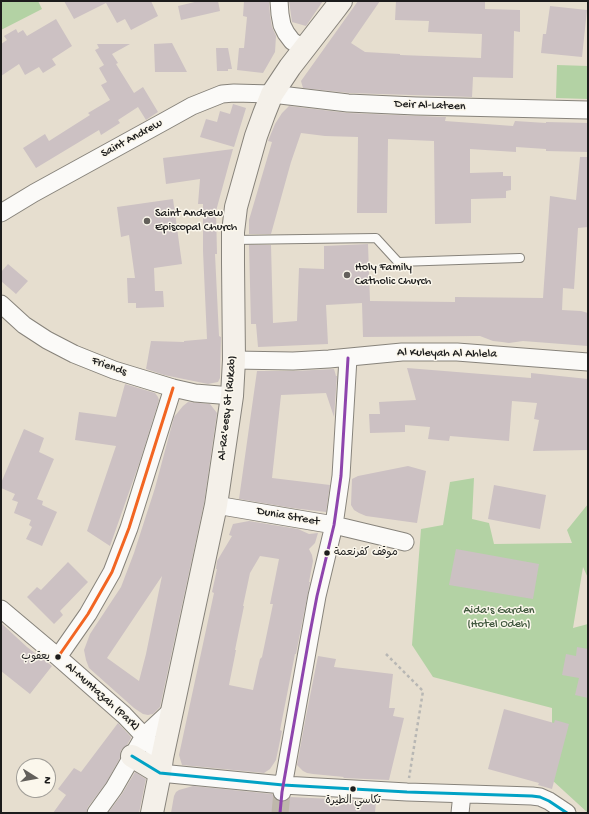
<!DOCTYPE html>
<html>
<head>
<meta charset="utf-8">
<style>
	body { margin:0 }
	#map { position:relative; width:589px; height:814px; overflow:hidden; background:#e6decf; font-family:"Gochi Hand",sans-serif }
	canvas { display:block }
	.frame { position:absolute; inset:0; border:2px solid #1c1c1c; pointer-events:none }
	.north { position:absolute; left:16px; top:758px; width:40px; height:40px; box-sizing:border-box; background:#fbf7ec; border:1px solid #a29f99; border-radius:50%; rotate:101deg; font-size:11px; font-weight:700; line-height:16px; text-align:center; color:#1c1c1c }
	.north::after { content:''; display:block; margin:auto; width:14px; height:18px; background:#63605b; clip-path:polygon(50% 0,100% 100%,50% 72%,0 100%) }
</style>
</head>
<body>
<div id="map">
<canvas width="589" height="814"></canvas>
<div class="frame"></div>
<div class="north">N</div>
</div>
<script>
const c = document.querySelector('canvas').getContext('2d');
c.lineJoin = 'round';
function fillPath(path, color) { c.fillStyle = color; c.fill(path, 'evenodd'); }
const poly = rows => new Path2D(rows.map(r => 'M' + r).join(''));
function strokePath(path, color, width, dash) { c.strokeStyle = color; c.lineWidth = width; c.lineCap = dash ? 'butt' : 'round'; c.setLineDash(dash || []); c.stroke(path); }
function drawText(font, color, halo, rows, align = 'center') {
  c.font = font + ' "Gochi Hand","Playpen Sans Arabic",sans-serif'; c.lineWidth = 3; c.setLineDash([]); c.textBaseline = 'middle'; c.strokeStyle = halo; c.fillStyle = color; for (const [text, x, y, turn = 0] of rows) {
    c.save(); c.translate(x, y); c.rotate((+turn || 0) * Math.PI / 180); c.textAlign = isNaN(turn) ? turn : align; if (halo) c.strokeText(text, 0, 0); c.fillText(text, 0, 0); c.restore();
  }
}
fillPath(poly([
	[1,1,38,1,42,9,1,30],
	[557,65,588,66,588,99,556,98],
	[474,478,472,519,489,523,494,544,572,543,567,530,588,504,588,578,583,567,573,628,588,624,588,813,552,780,552,708,433,677,412,645,421,529,443,525,450,482]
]), '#b3d2a4');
fillPath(poly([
	[64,1,151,1,158,16,131,30,125,19,117,23,106,3,74,19],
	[199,1,218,1,220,11,181,20,178,6],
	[244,1,269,1,270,15,272,27,276,36,275,52,263,73,237,70,239,48,244,48,247,17,243,16],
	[289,1,323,1,306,26,292,22],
	[358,1,380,1,351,43,365,52,400,54,400,55,481,58,482,34,428,32,429,21,395,20,396,1,485,1,485,9,520,10,520,32,514,31,513,78,473,77,472,97,349,93,303,88,301,81],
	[550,6,587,10,582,57,541,53,543,34,546,34],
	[56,19,72,46,52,59,56,65,43,73,39,67,25,75,19,64,1,76,1,44,7,40,4,36,16,29,18,33,23,30,27,36],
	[172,43,187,72,155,72,154,44],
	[97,44,130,44,112,54,118,63,116,64,134,93,143,87,158,112,146,120,138,107,118,120,120,123,101,135,99,130,36,168,23,148,45,134,49,141,90,115,88,113,110,100,101,85,107,82,99,68,104,65,95,50,99,48],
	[216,48,228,48,232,69,228,69,228,71,217,71],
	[233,104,246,108,234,147,200,137,206,119,217,122,220,111,230,114],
	[289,106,348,113,446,117,445,121,513,126,515,121,546,123,546,122,588,123,588,152,546,151,546,149,516,147,516,152,470,149,470,173,503,172,503,176,511,176,511,190,506,191,506,198,471,199,471,223,435,224,434,141,388,139,387,213,357,213,358,137,325,136,301,133,291,162,271,234,249,234,249,220,272,142,268,141,275,124,282,113],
	[233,149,216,211,217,254,215,254,219,336,221,337,220,378,218,382,208,384,164,375,146,369,151,341,184,342,184,341,207,339,203,251,203,204,198,204,200,179,166,184,163,158],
	[580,157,588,157,588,227,578,228,574,289,563,288,562,310,581,311,588,313,588,346,523,341,509,343,502,342,493,341,480,336,363,337,362,303,326,305,328,344,258,347,256,324,251,324,249,245,271,245,273,323,297,321,299,268,324,269,324,246,368,244,370,301,455,302,455,297,543,298,550,196,576,200],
	[173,199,182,264,154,268,155,291,163,291,164,307,136,308,136,303,128,303,127,278,135,278,129,235,121,237,117,207],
	[8,264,28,281,16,294,1,281,1,272],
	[407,368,531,378,531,373,588,379,588,450,533,451,539,420,534,419,537,403,512,401,509,441,450,436,449,441,428,439,430,427,405,425,405,432,370,433,369,414,380,414,379,402,416,400],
	[334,369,336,376,337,376,334,417,326,393,281,395,272,478,330,485,326,512,292,508,239,499,257,371,294,371],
	[125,384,155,393,158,397,159,400,140,461,110,546,87,531,116,446,75,440,79,412,116,417],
	[188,402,210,404,217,413,204,503,160,707,153,714,148,715,143,714,134,708,89,668,86,660,84,650,90,634,121,587,134,553,155,488,174,417,183,406],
	[162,576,146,654,139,681,107,658],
	[24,429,44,438,39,452,54,459,37,499,43,501,42,505,57,512,42,546,26,539,32,527,29,525,31,520,14,513,18,502,12,500,15,494,1,488,1,483],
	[408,466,426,471,417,523,366,516,359,513,354,510,351,505,352,479,358,476],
	[494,485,546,495,540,529,488,519],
	[249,521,298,529,309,534,318,533,315,543,309,549,312,555,313,561,309,582,310,582,296,654,295,654,280,730,282,731,276,760,270,769,264,773,182,765,179,755,214,593,212,592,217,569,216,569,217,561,232,536,229,535,233,524],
	[260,556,279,559,270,604,273,604,262,657,260,659,253,690,229,685,236,650,235,650,244,606,243,606,250,573],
	[456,549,539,564,533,599,449,585],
	[68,562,88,582,60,611,63,615,54,624,27,597,37,587,41,590],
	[1,623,27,647,52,666,30,694,1,671],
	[577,647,588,649,588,698,575,695,579,678,562,675,566,654,576,656],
	[318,656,336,659,334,667,393,674,389,708,395,708,393,716,404,718,389,780,343,778,344,777,313,774,307,773,303,771,297,765,306,716],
	[504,709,554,723,555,720,569,724,552,789,538,785,539,783,488,769],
	[118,723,131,737,131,738,127,745,121,750,120,755,120,758,106,783,88,807,86,813,53,813,66,795,58,789,74,768,81,772],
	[135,772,146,779,139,813,108,813,122,794],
	[193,786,272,794,275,799,281,802,286,801,290,797,376,801,375,813,171,813,174,796,176,792,179,790]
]), '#ccc1c3');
strokePath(poly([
	[280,813,282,792]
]), '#beb7ab', 17, [17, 8]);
const service = poly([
	[234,240,376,238,398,262,520,258]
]);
const minor = poly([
	[279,1,280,14,282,25,286,33,292,41,304,49],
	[1,213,34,193,165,121,192,106,222,94,234,93,272,94,348,103,416,106,588,110],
	[1,304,24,325,47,340,74,354,114,370,173,388,195,393,232,396],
	[234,360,293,361,329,359,402,352,457,352,588,362],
	[216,505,334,525,405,542],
	[1,609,58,657,124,715,144,736,162,758],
	[58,657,88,614,112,572,129,528,173,388],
	[160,773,283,785,407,792,532,796,540,797,549,801,567,813],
	[282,792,317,596,334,525,341,476,348,358],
	[96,813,114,788,144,736,173,709],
	[460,813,462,794]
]);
const secondary = poly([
	[132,756,160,773],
	[152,813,160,773,162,758,216,505,232,396,234,360,233,263,233,232,236,207,256,136,264,114,272,94,290,67,335,9,341,1]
]);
strokePath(service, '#87837b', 10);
strokePath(minor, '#87837b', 19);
strokePath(secondary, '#87837b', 24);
strokePath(poly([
	[386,654,423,691,409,778]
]), '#b8b7b4', 2.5, [3, 3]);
strokePath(service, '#fbfaf8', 8);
strokePath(minor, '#fbfaf8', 17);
strokePath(secondary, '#f4f0e9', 22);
strokePath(poly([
	[58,657,88,614,112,572,129,528,173,388]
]), '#f26522', 3);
strokePath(poly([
	[132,756,160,773,283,785,407,792,532,796,540,797,549,801,567,813]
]), '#01a2c5', 3);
strokePath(poly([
	[280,813,282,792,309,638,317,596,334,525,341,476,348,358]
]), '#8e44ad', 3);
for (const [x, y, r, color] of [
	[147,221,4,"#63605b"],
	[347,275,4,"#63605b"],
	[327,553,3.5,"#1c1c1c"],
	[58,657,3.5,"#1c1c1c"],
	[353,789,3.5,"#1c1c1c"]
]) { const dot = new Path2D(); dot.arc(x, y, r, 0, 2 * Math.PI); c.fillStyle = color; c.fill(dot); strokePath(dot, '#fbf7ec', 1.5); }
drawText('11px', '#1c1c1c', '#fbf7ec', [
	["موقف كفرنعمة",334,553],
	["يعقوب",50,657,"right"],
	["تكاسي الطيرة",353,801,"center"]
], 'left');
drawText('12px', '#1c1c1c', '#fbf7ec', [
	["Deir Al-Lateen",430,106,2],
	["Saint Andrew",132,139,-29],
	["Al Kuleyah Al Ahlela",447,354,1],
	["Friends",109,367,20],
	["Al-Ra'eesy St (Rukab)",228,408,-84],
	["Dunia Street",288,517,10],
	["Al-Muntazah (Park)",102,697,42]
]);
drawText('12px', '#1c1c1c', '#fbf7ec', [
	["Saint Andrew",155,214],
	["Episcopal Church",155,228],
	["Holy Family",355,268],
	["Catholic Church",355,282]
], 'left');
drawText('12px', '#42593f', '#fbf7ec', [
	["Aida's Garden",499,611],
	["(Hotel Odeh)",499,625]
]);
</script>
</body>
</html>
